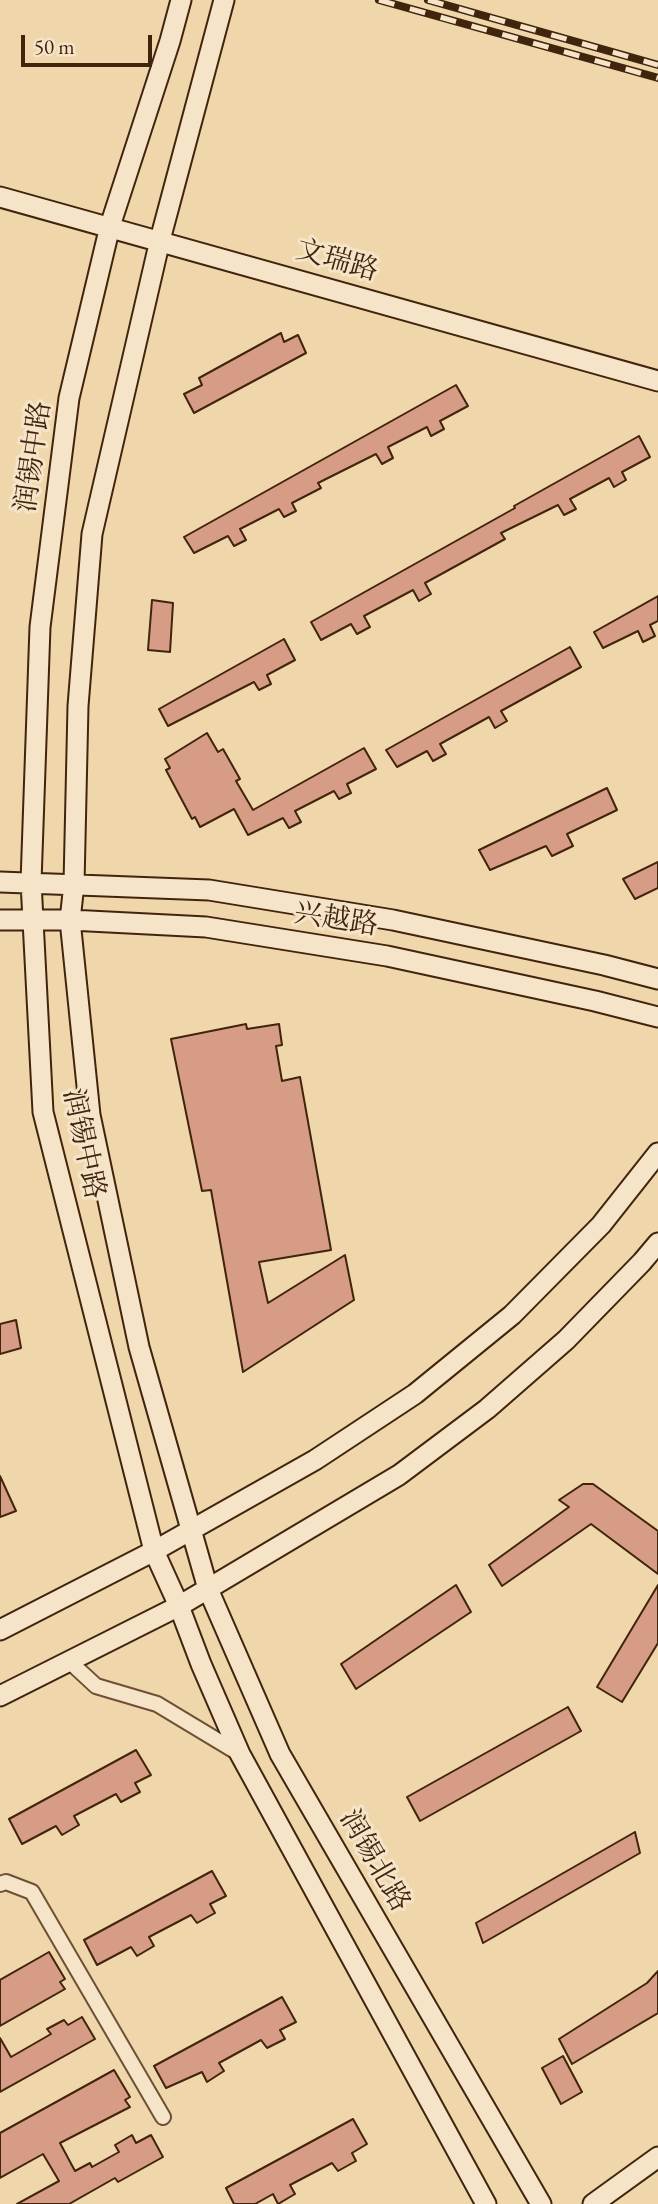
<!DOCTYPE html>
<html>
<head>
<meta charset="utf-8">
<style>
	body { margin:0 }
	#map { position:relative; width:658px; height:2204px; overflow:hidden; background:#f0d6ab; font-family:"EB Garamond",serif }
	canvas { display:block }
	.scale { position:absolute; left:21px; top:35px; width:131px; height:32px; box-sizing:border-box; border:4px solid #41240c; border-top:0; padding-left:9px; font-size:21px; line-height:24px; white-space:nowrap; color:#41240c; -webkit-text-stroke:5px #f5e4c8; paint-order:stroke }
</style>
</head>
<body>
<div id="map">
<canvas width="658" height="2204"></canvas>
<div class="scale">50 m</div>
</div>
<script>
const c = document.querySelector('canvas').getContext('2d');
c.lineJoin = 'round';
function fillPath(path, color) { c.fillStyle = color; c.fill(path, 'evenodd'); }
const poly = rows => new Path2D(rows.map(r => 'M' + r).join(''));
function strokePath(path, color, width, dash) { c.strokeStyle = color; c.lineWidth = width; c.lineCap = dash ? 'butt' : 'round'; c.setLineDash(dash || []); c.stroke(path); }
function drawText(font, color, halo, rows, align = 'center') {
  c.font = font + ' "EB Garamond","Noto Serif SC",serif'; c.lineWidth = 6; c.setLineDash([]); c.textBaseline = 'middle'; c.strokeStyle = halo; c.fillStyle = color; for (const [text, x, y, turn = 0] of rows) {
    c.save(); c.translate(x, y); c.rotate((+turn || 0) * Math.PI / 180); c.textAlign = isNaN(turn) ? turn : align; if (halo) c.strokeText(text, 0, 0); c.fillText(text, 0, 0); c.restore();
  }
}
const building = poly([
	[281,333,284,342,298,335,306,353,194,413,184,394,202,385,199,378,281,333],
	[456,385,468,406,440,421,444,429,431,436,427,427,388,447,393,458,382,464,376,454,318,483,321,488,292,503,296,511,284,517,279,509,240,529,246,540,234,546,228,536,194,553,184,537,456,385],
	[639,436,650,457,622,472,626,480,614,487,609,478,570,499,576,509,564,515,558,505,501,533,505,539,425,583,431,594,419,601,413,590,364,616,370,627,357,634,351,624,321,640,311,622,515,508,514,506,639,436],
	[658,596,658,621,650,625,655,636,643,642,638,631,603,648,594,632,658,596],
	[152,600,173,603,170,652,148,650,152,600],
	[284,639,295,660,267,675,271,684,259,690,254,682,168,726,159,709,284,639],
	[570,647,581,667,501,711,507,721,495,728,489,717,440,744,446,754,433,761,427,751,397,767,386,750,570,647],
	[207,733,218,752,223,749,240,779,236,781,253,810,364,748,376,769,347,784,351,793,339,799,334,791,295,811,301,822,289,828,283,818,248,835,234,809,200,827,195,817,192,819,166,770,170,768,165,759,207,733],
	[607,788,617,810,567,834,573,846,552,856,546,846,490,870,479,850,607,788],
	[658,862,658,888,635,899,623,879,658,862],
	[246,1024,247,1029,279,1024,282,1045,276,1046,282,1081,300,1077,331,1250,259,1262,268,1303,345,1255,354,1300,243,1372,211,1190,202,1191,171,1039,246,1024],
	[16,1320,21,1348,0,1354,0,1324,16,1320],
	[0,1476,16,1511,0,1517,0,1476],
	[583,1484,593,1484,658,1531,658,1574,591,1524,502,1586,489,1565,569,1507,559,1500,583,1484],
	[456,1585,471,1612,356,1689,341,1664,456,1585],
	[658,1585,658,1643,622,1702,597,1687,658,1585],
	[568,1707,581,1731,420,1821,407,1797,568,1707],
	[136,1750,151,1775,135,1783,140,1792,121,1802,116,1794,74,1816,79,1825,62,1835,56,1826,22,1844,9,1819,136,1750],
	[635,1832,640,1853,483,1943,476,1923,635,1832],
	[212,1871,226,1896,210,1904,215,1913,197,1923,191,1915,149,1937,154,1946,137,1956,131,1947,97,1965,84,1940,212,1871],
	[49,1952,65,1979,60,1982,65,1989,0,2026,0,1980,49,1952],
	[658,1971,658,2013,572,2064,559,2039,647,1983,658,1971],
	[282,1997,296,2022,280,2030,285,2039,267,2048,261,2040,219,2063,224,2071,207,2082,202,2072,166,2088,154,2066,282,1997],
	[82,2017,95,2039,0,2092,0,2038,11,2057,51,2034,47,2029,64,2020,68,2025,82,2017],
	[563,2056,582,2092,561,2104,542,2068,563,2056],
	[114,2070,130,2097,125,2100,130,2107,60,2143,75,2171,90,2163,92,2167,119,2152,115,2145,132,2135,136,2143,151,2135,163,2157,118,2182,115,2178,69,2204,17,2204,59,2181,43,2154,0,2178,0,2133,114,2070],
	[353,2119,367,2144,352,2153,356,2161,338,2171,332,2163,290,2185,295,2194,278,2204,273,2194,255,2204,234,2204,226,2188,353,2119]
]);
fillPath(building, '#d79c85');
strokePath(building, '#41240c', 2);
const street = poly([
	[69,1661,96,1686,157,1704,240,1754],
	[0,1884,6,1882,32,1892,163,2117]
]);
const secondary = poly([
	[181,0,170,41,110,226,69,398,40,627,31,882,43,1112,154,1551,179,1606,201,1664,240,1754,486,2204],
	[224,0,160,240,92,534,78,706,74,884,70,920,90,1115,139,1347,208,1589,280,1754,541,2204],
	[0,197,658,381],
	[0,882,209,890,393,920,604,965,658,979],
	[0,920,70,920,206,927,387,956,595,1001,658,1017],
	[0,1630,154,1551,315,1460,415,1394,512,1315,601,1225,658,1153],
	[0,1696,179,1606,399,1475,487,1409,566,1340,642,1262,658,1243],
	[593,2204,658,2157]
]);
strokePath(street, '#6d5034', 18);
strokePath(secondary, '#41240c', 23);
strokePath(street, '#f5e4c8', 14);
strokePath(secondary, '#f5e4c8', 19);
const rail = poly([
	[379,0,658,78],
	[428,0,658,65]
]);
strokePath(rail, '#41240c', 8);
strokePath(rail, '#f5e4c8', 5, [16]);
drawText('28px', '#41240c', '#f5e4c8', [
	["文瑞路",337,261,16],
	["润锡中路",34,457,-82],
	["兴越路",336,920,9],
	["润锡中路",83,1144,78],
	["润锡北路",374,1861,60]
]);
</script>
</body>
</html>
